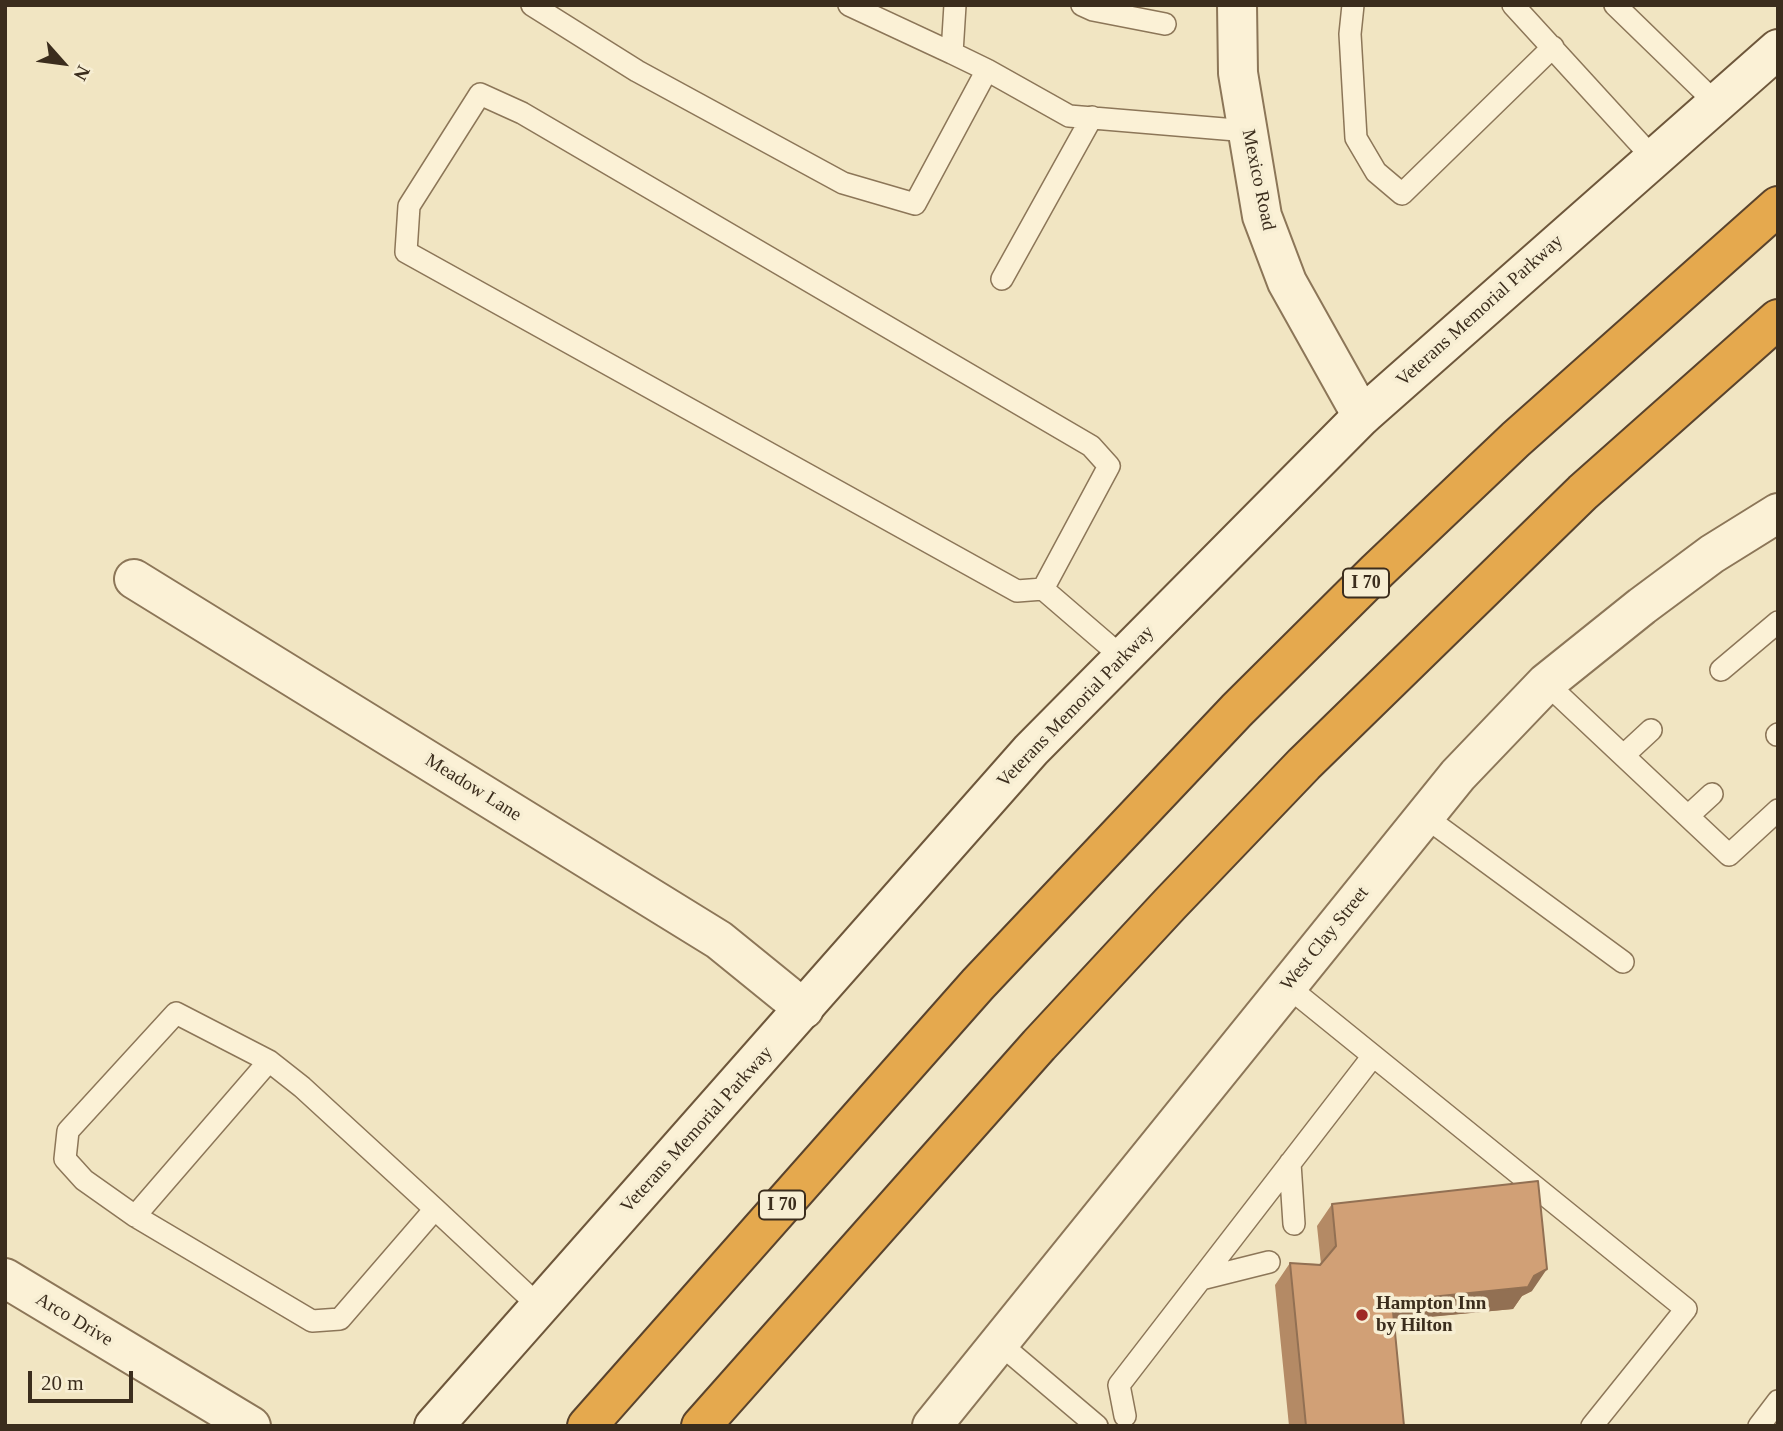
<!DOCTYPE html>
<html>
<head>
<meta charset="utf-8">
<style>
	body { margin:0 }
	#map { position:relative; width:1783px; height:1431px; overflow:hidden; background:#f1e5c2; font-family:Georgia,serif }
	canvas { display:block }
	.frame { position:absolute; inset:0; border:7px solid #3b2d1d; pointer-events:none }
	.north { position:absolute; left:28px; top:28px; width:70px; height:70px; -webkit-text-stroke:5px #f7eed3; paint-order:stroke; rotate:118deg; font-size:19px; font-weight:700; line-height:28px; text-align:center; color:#3b2d1d }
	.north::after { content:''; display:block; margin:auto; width:24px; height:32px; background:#3b2d1d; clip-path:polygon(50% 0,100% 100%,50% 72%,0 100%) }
	.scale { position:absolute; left:28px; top:1371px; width:105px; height:32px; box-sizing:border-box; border:4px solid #3b2d1d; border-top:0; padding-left:9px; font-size:21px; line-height:24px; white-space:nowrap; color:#3b2d1d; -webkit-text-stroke:5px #f7eed3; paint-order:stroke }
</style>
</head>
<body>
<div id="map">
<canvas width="1783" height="1431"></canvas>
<div class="frame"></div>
<div class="north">N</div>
<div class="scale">20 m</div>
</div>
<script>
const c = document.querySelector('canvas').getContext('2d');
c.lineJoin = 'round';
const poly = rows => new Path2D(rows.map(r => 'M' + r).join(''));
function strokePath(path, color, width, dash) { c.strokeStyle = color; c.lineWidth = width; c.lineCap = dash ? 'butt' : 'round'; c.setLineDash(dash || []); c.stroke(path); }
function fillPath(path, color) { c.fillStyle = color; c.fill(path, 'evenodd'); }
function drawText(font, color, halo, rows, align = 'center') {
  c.font = font + ' Georgia,serif'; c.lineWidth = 7; c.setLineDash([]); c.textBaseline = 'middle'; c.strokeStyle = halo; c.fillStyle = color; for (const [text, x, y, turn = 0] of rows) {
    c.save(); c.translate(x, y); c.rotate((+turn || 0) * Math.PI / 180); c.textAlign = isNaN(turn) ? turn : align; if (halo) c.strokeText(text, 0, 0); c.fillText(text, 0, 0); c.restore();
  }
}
const service = poly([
	[532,5,637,71,843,183,915,204,987,70],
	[849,5,952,53],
	[955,5,952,53,987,70,1069,116,1248,131],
	[1082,5,1093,10,1165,24],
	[1353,5,1350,34,1356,138,1376,172,1402,194,1553,47],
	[1513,5,1653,158],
	[1615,5,1716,103],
	[1002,279,1092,117],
	[1043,589,1109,466,1091,446,522,113,480,94,409,206,406,252,1017,591,1043,589,1122,657],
	[1721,670,1778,622],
	[1546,683,1729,855,1778,810],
	[1777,735,1778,734],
	[1624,755,1651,730],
	[1424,816,1623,962],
	[1688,816,1712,794],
	[1287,986,1686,1309,1592,1426],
	[1290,1163,1294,1224],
	[435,1209,340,1319,312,1321,135,1216,84,1180,65,1159,68,1131,176,1013,269,1061,302,1087,435,1209,540,1307],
	[135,1216,269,1061],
	[1201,1279,1269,1262],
	[999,1343,1097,1426],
	[1125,1416,1119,1385,1373,1056],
	[1759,1426,1778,1401]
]);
const minor = poly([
	[134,579,719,940,804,1009],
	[5,1278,251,1426]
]);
const tertiary = poly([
	[1237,5,1238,73,1262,216,1287,282,1362,416],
	[932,1426,1458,775,1546,683,1642,606,1712,554,1778,513]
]);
const secondary = poly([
	[434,1426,1031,750,1362,416,1778,49]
]);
const motorway = poly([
	[587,1426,978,984,1237,710,1377,571,1516,439,1778,206],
	[701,1426,1039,1045,1170,904,1304,764,1583,492,1778,319]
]);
strokePath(service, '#8c7658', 24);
strokePath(minor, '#8c7658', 42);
strokePath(tertiary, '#8c7658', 42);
strokePath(secondary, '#6e573b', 42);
strokePath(motorway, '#59432d', 42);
strokePath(service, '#fbf1d6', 21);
strokePath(minor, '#fbf1d6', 38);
strokePath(tertiary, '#fbf1d6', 38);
strokePath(secondary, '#fbf1d6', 38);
strokePath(motorway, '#e5a94e', 38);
fillPath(poly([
	[1332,1204,1532,1291,1522,1296,1513,1309,1394,1320,1404,1426,1289,1426,1275,1285,1290,1263,1321,1264,1317,1226]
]), '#b48a65');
fillPath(poly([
	[1547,1269,1532,1291,1522,1296,1513,1309,1377,1322,1392,1301]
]), '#927053');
const building = poly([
	[1538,1181,1547,1269,1534,1276,1528,1287,1392,1301,1404,1426,1306,1426,1290,1263,1320,1265,1336,1246,1332,1204,1538,1181]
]);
fillPath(building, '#d1a076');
strokePath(building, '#927053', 2);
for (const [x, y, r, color] of [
	[1362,1315,7,"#9f2925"]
]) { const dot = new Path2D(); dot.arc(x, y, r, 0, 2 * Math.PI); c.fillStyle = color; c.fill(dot); strokePath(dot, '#f7eed3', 2.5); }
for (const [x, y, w] of [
	[1366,583,46],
	[782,1205,46]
]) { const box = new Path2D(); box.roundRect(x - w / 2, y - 14.5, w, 29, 5); c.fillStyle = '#f7eed3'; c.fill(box); strokePath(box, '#3b2d1d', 2); }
drawText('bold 18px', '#3b2d1d', null, [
	["I 70",1366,583],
	["I 70",782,1205]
]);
drawText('19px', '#3b2d1d', '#f7eed3', [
	["Mexico Road",1258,180,78],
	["Veterans Memorial Parkway",1480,311,-42],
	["Veterans Memorial Parkway",1076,707,-46],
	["Meadow Lane",473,788,32],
	["West Clay Street",1325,939,-51],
	["Veterans Memorial Parkway",697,1130,-48],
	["Arco Drive",74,1320,31]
]);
drawText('bold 19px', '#3b2d1d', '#f7eed3', [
	["Hampton Inn",1376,1304],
	["by Hilton",1376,1326]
], 'left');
</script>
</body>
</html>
